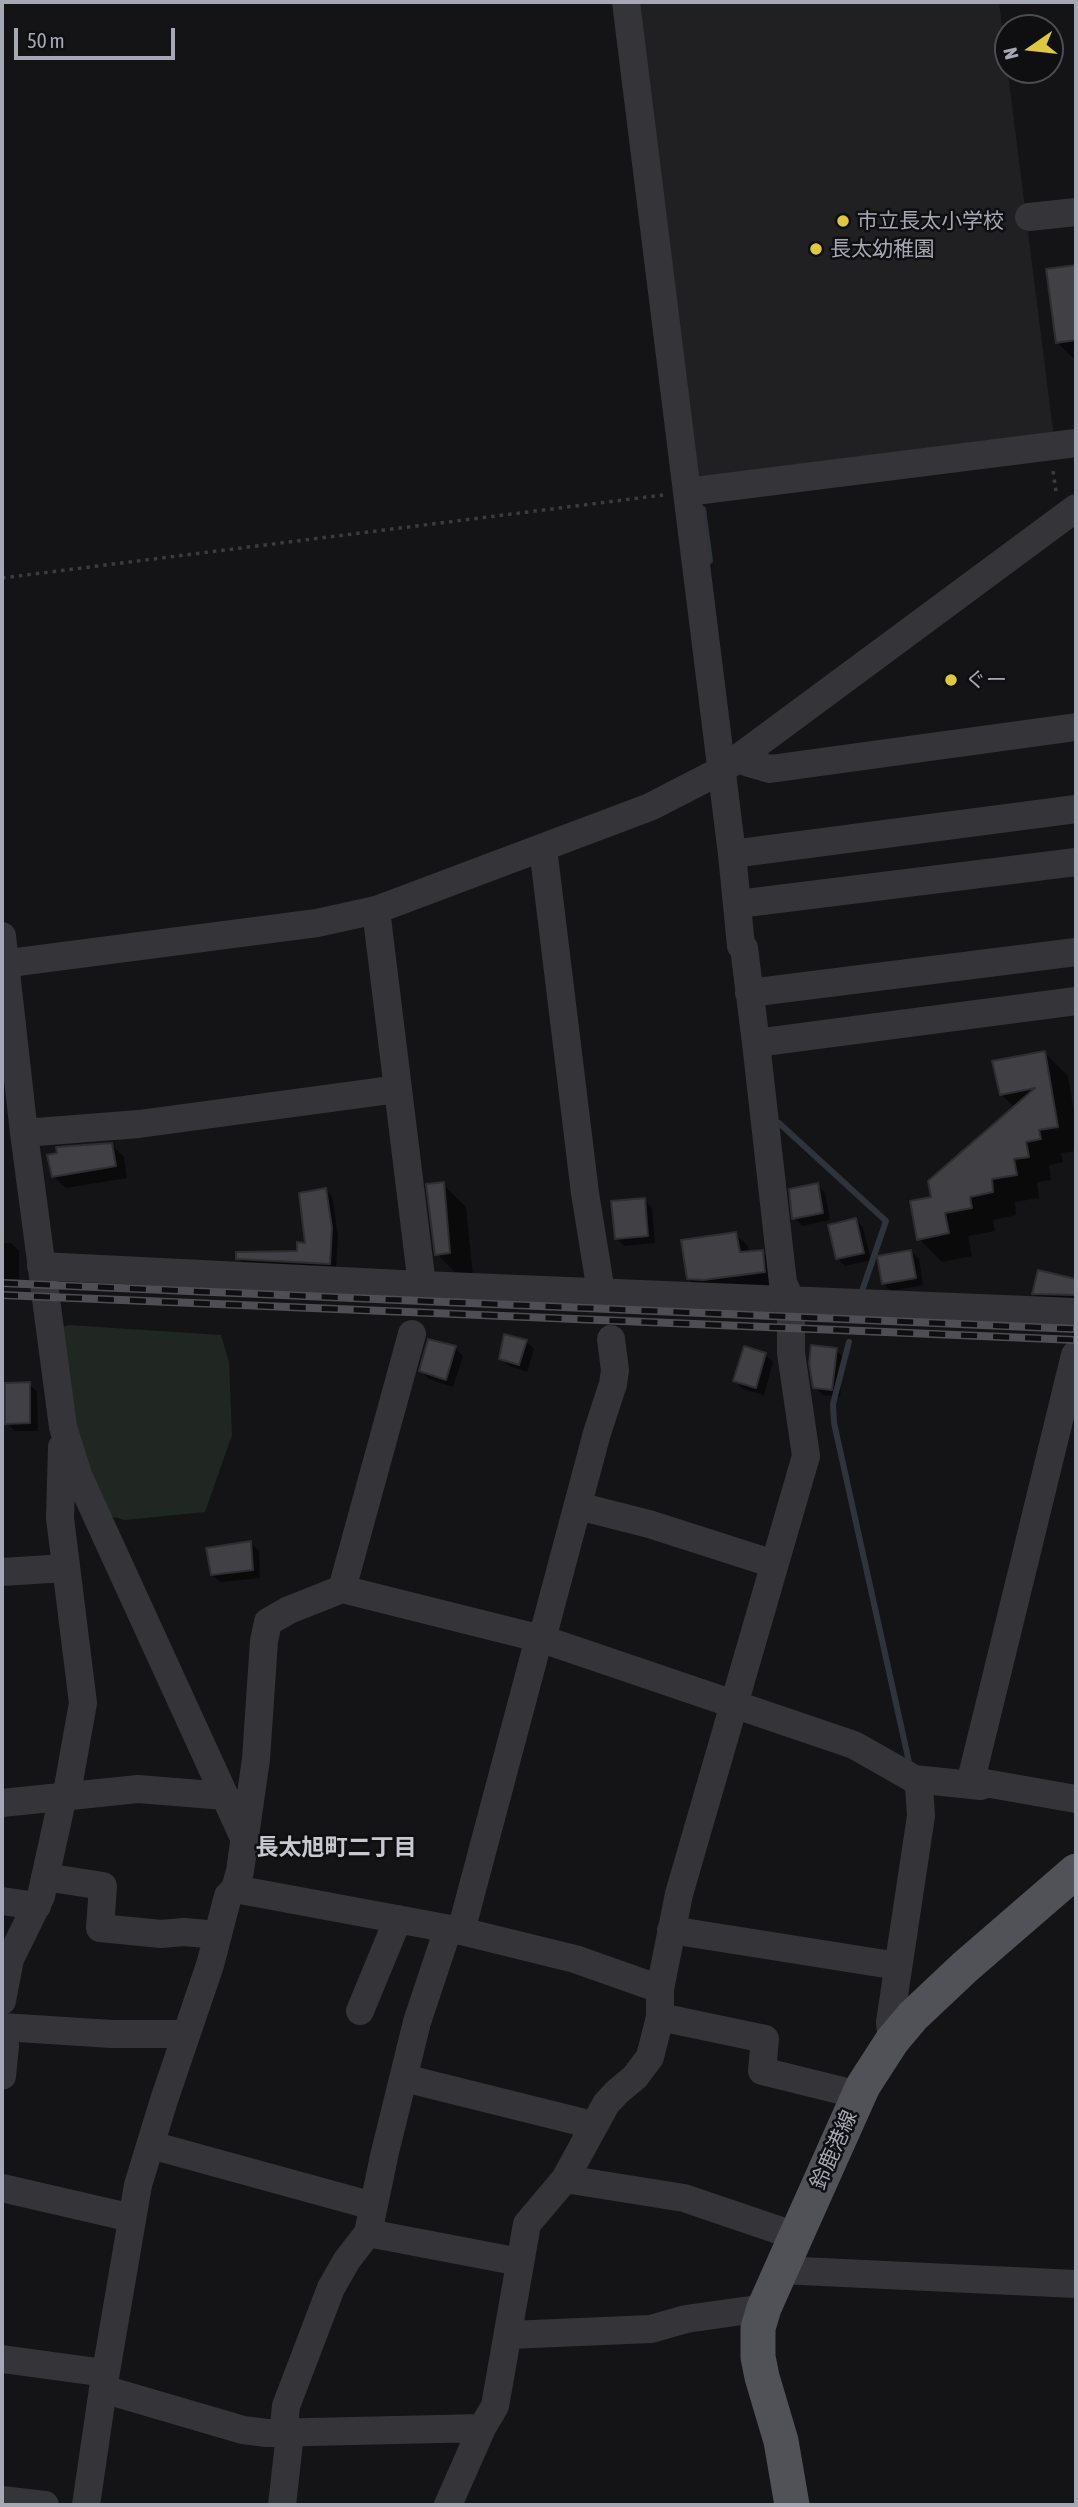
<!DOCTYPE html>
<html>
<head>
<meta charset="utf-8">
<style>
	body { margin:0 }
	#map { position:relative; width:1078px; height:2507px; overflow:hidden; background:#141315; font-family:"Asap Condensed",sans-serif }
	canvas { display:block }
	.frame { position:absolute; inset:0; border:4px solid #a6a8b4; pointer-events:none }
	.north { position:absolute; left:994px; top:14px; width:70px; height:70px; box-sizing:border-box; background:#0f0e10; border:2px solid #4b4c52; border-radius:50%; rotate:256deg; font-size:19px; font-weight:700; line-height:28px; text-align:center; color:#a6a8b4 }
	.north::after { content:''; display:block; margin:auto; width:24px; height:32px; background:#dfc841; clip-path:polygon(50% 0,100% 100%,50% 72%,0 100%) }
	.scale { position:absolute; left:14px; top:28px; width:161px; height:32px; box-sizing:border-box; border:4px solid #a6a8b4; border-top:0; padding-left:9px; font-size:21px; line-height:24px; white-space:nowrap; color:#a6a8b4; -webkit-text-stroke:5px #0f0e10; paint-order:stroke }
</style>
</head>
<body>
<div id="map">
<canvas width="1078" height="2507"></canvas>
<div class="frame"></div>
<div class="north">N</div>
<div class="scale">50 m</div>
</div>
<script>
const c = document.querySelector('canvas').getContext('2d');
c.lineJoin = 'round';
function fillPath(path, color) { c.fillStyle = color; c.fill(path, 'evenodd'); }
const poly = rows => new Path2D(rows.map(r => 'M' + r).join(''));
function strokePath(path, color, width, dash) { c.strokeStyle = color; c.lineWidth = width; c.lineCap = dash ? 'butt' : 'round'; c.setLineDash(dash || []); c.stroke(path); }
function drawText(font, color, halo, rows, align = 'center') {
  c.font = font + ' "Asap Condensed","Noto Sans JP",sans-serif'; c.lineWidth = 5; c.setLineDash([]); c.textBaseline = 'middle'; c.strokeStyle = halo; c.fillStyle = color; for (const [text, x, y, turn = 0] of rows) {
    c.save(); c.translate(x, y); c.rotate((+turn || 0) * Math.PI / 180); c.textAlign = isNaN(turn) ? turn : align; if (halo) c.strokeText(text, 0, 0); c.fillText(text, 0, 0); c.restore();
  }
}
fillPath(poly([
	[632,2,949,2,950,4,999,2,1054,438,697,484]
]), '#201f22');
fillPath(poly([
	[69,1325,221,1335,229,1362,232,1435,205,1512,125,1520,102,1514,84,1481,56,1329]
]), '#202722');
fillPath(poly([
	[1076,266,1076,357,1073,358,1057,342,1048,270],
	[1045,1053,1068,1076,1076,1123,1076,1151,1061,1153,1063,1162,1049,1165,1051,1180,1037,1182,1039,1198,1015,1202,1016,1215,993,1220,995,1231,968,1236,972,1256,942,1262,919,1239,933,1198,1015,1108,1001,1094],
	[112,1145,124,1157,127,1178,66,1188,53,1176],
	[443,1184,466,1207,473,1276,460,1277,437,1254],
	[817,1185,825,1193,830,1220,802,1226,794,1218],
	[325,1189,332,1196,338,1236,336,1270,245,1265,238,1258,298,1252,307,1244],
	[644,1200,652,1208,655,1243,624,1246,616,1238],
	[856,1220,863,1228,871,1260,845,1266,837,1258],
	[735,1234,748,1246,749,1253,762,1252,774,1264,776,1284,716,1291,701,1291,688,1278],
	[2,1243,11,1243,19,1251,19,1279,2,1279],
	[911,1251,919,1259,923,1285,891,1291,883,1284],
	[1039,1272,1076,1280,1076,1302,1042,1301,1034,1293],
	[526,1341,534,1349,527,1372,509,1366,501,1358],
	[455,1348,463,1356,453,1387,429,1379,421,1371],
	[836,1350,844,1358,840,1397,823,1395,814,1387],
	[765,1354,773,1362,764,1395,743,1389,735,1381],
	[29,1384,37,1392,38,1431,15,1431,7,1423],
	[251,1543,259,1551,260,1578,220,1582,212,1574]
]), '#0007');
strokePath(poly([
	[703,509,710,561],
	[779,1123,886,1221,862,1291],
	[849,1342,833,1404,834,1423,909,1762]
]), '#2e333c', 6);
const building = poly([
	[1076,265,1076,340,1056,343,1046,269,1076,265],
	[1045,1051,1058,1127,1039,1130,1041,1139,1026,1142,1029,1157,1014,1159,1017,1175,992,1179,993,1192,970,1197,972,1208,945,1213,949,1233,917,1240,910,1201,931,1197,928,1181,1035,1088,1000,1095,992,1061,1045,1051],
	[112,1143,116,1166,52,1177,47,1155,57,1153,56,1147,112,1143],
	[444,1182,450,1253,435,1255,426,1184,444,1182],
	[818,1183,823,1213,792,1219,789,1189,818,1183],
	[326,1188,332,1228,330,1264,236,1259,236,1252,297,1251,297,1242,305,1243,299,1193,326,1188],
	[645,1198,648,1236,615,1239,611,1201,645,1198],
	[856,1218,864,1253,836,1259,828,1225,856,1218],
	[736,1232,740,1252,763,1250,765,1272,703,1280,687,1279,681,1240,736,1232],
	[911,1250,916,1278,882,1284,877,1256,911,1250],
	[1038,1270,1076,1279,1076,1295,1032,1294,1038,1270],
	[504,1334,527,1340,519,1365,499,1359,504,1334],
	[428,1339,456,1346,446,1380,419,1371,428,1339],
	[811,1345,837,1348,832,1390,813,1388,809,1363,811,1345],
	[744,1346,766,1353,756,1388,733,1381,744,1346],
	[30,1382,30,1423,5,1424,5,1383,30,1382],
	[251,1541,253,1570,211,1575,206,1548,251,1541]
]);
fillPath(building, '#404045');
strokePath(building, '#2e2e31', 2);
strokePath(poly([
	[1053,471,1056,491],
	[2,578,663,495]
]), '#3b3b40', 3.5, [3.5, 5]);
strokePath(poly([
	[1029,217,1076,212],
	[687,492,1076,443],
	[736,759,770,769,1076,727],
	[543,848,585,1193,601,1292],
	[732,854,1076,809],
	[738,904,1076,862],
	[376,910,422,1285],
	[2,936,24,1133,63,1427,78,1475,244,1838],
	[2,964,317,923,376,910,650,807,722,770,1076,508],
	[749,993,1076,952],
	[756,1043,1076,1001],
	[24,1133,139,1124,398,1089],
	[41,1266,422,1285,1076,1312],
	[578,1506,649,1524,774,1564],
	[2,1572,65,1568],
	[342,1589,412,1334],
	[542,1639,597,1433,613,1384,615,1370,611,1339],
	[914,1779,981,1786,985,1783,1076,1799],
	[970,1784,1075,1355],
	[2,1803,138,1789,225,1796],
	[45,1877,103,1886,100,1928,161,1934,184,1932,218,1935],
	[235,1889,461,1931,575,1959,660,1989],
	[2,1901,37,1906],
	[671,1930,898,1966],
	[461,1931,539,1638],
	[2,2001,10,1959,41,1896,63,1796,68,1787,83,1703,60,1518,62,1447],
	[360,2011,398,1919],
	[660,2017,765,2039,762,2071,859,2095],
	[2,2027,112,2034,186,2034],
	[2,2031,5,2046,2,2076],
	[404,2078,581,2122,592,2130],
	[151,2145,373,2206],
	[565,2179,684,2198,796,2236],
	[2,2188,132,2218],
	[368,2233,520,2262],
	[780,2270,1076,2284],
	[509,2335,651,2329,686,2319,764,2308],
	[2,2359,105,2373],
	[103,2389,243,2430,267,2433,482,2428],
	[2,2500,45,2505],
	[86,2505,103,2389,138,2185,164,2100,210,1965,228,1896,235,1889,240,1871,256,1759,264,1641,268,1622,289,1610,342,1589,542,1639,854,1745,914,1779,919,1786,921,1816,890,2022,892,2041],
	[282,2505,290,2434,284,2426,286,2406,331,2288,347,2260,368,2233,385,2152,417,2022,448,1929],
	[448,2505,482,2428,495,2406,527,2224,565,2179,606,2104,617,2092,635,2077,650,2057,660,2017,660,1989,679,1894,806,1456,791,1353,791,1300,783,1283,756,1043,744,948,741,946,732,854,626,2]
]), '#353539', 28);
strokePath(poly([
	[792,2505,781,2441,762,2377,758,2357,758,2328,764,2308,796,2236,863,2086,892,2041,913,2016,965,1967,1076,1871]
]), '#515158', 35);
const rail = poly([
	[2,1283,1076,1329],
	[2,1295,1076,1340]
]);
strokePath(rail, '#4e4e54', 8);
strokePath(rail, '#0f0e10', 5, [16]);
for (const [x, y, r, color] of [
	[843,221,7,"#dfc841"],
	[816,249,7,"#dfc841"],
	[951,680,7,"#dfc841"]
]) { const dot = new Path2D(); dot.arc(x, y, r, 0, 2 * Math.PI); c.fillStyle = color; c.fill(dot); strokePath(dot, '#0f0e10', 2.5); }
drawText('21px', '#a6a8b4', '#0f0e10', [
	["市立長太小学校",857,221],
	["長太幼稚園",830,249],
	["ぐー",965,680]
], 'left');
drawText('21px', '#a6a8b4', '#0f0e10', [
	["鈴鹿港線",834,2150,-66]
]);
drawText('bold 23px', '#c7c8d0', '#0f0e10', [
	["長太旭町二丁目",336,1848]
]);
</script>
</body>
</html>
